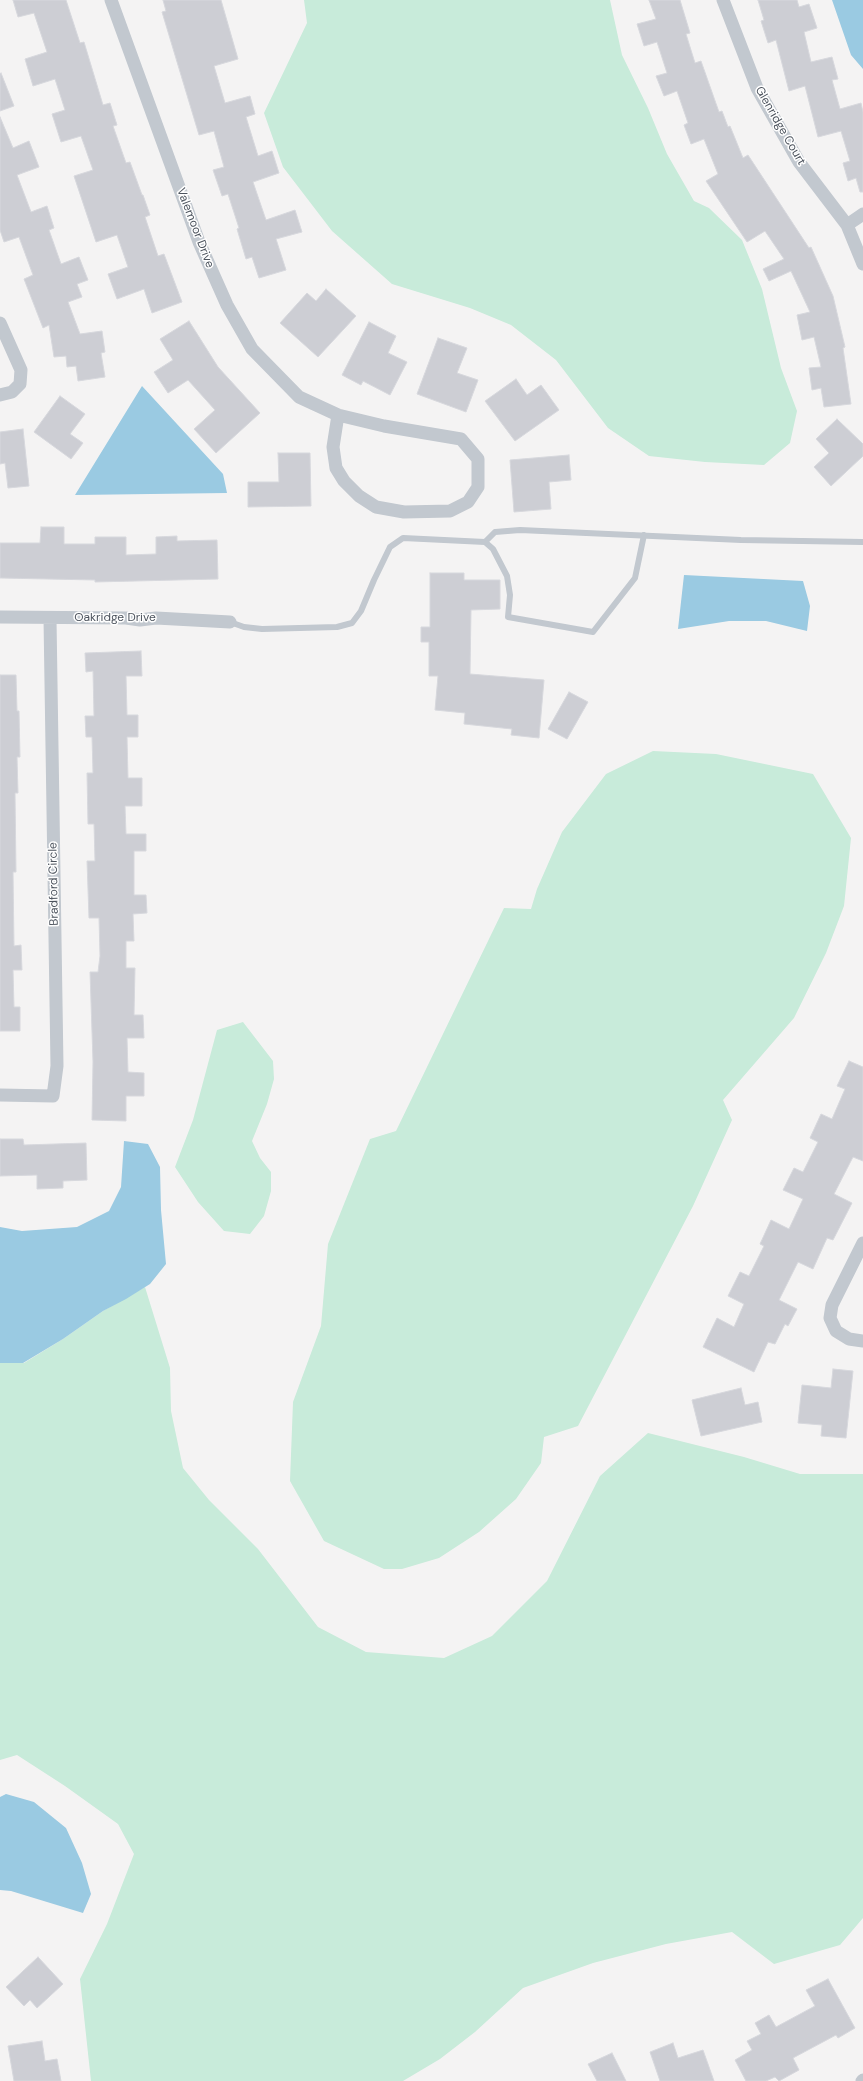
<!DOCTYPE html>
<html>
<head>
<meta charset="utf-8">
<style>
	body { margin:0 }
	canvas { display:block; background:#f4f3f3 }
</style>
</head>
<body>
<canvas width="863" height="2081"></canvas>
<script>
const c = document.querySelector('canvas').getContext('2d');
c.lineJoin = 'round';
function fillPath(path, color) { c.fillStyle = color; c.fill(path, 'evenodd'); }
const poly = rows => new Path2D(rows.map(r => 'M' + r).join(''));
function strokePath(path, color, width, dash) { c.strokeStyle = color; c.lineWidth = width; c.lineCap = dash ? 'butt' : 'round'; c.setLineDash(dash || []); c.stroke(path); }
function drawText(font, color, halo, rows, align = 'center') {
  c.font = font + ' "DM Sans",sans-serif'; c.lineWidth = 3; c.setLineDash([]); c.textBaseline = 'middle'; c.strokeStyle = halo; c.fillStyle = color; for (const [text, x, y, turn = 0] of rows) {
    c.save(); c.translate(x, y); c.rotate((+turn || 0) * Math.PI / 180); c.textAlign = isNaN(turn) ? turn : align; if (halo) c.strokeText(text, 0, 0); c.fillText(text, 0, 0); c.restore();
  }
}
fillPath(poly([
	[304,0,610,0,622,55,648,108,667,154,694,201,709,208,742,240,762,289,781,368,797,411,790,443,764,465,705,462,649,456,608,428,556,360,511,325,470,308,392,284,332,231,283,167,264,113,307,23],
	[653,751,716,754,813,774,851,838,844,906,826,953,794,1018,723,1100,732,1120,693,1206,578,1426,544,1437,541,1463,516,1499,479,1532,439,1558,402,1569,384,1569,324,1541,290,1481,293,1402,321,1326,328,1244,370,1139,396,1131,504,908,531,909,537,889,562,832,606,774],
	[243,1022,273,1061,274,1079,267,1104,252,1141,260,1158,271,1172,271,1191,264,1216,250,1234,224,1231,198,1202,175,1167,193,1120,217,1030],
	[145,1287,170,1368,171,1411,183,1468,209,1500,258,1549,318,1627,366,1652,444,1658,492,1636,547,1581,600,1476,648,1433,744,1457,800,1474,863,1474,863,1918,840,1945,774,1964,732,1932,666,1944,593,1963,523,1988,475,2032,440,2059,403,2081,91,2081,80,1979,107,1924,134,1854,118,1824,65,1786,17,1755,0,1760,0,1363,24,1363,63,1339,103,1311]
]), '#c8ebda');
fillPath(poly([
	[832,0,863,0,863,69,851,55],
	[142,386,223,474,227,493,75,495],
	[684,575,803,581,810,606,807,631,766,621,729,621,678,629],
	[124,1141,148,1144,160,1167,161,1210,166,1264,150,1284,126,1299,103,1311,63,1339,23,1363,0,1363,0,1227,22,1231,77,1227,109,1211,121,1187],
	[6,1794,34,1802,66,1828,82,1863,91,1894,83,1913,11,1891,0,1890,0,1797]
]), '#9acae2');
const building = poly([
	[13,0,66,0,80,43,84,42,103,105,110,103,117,125,113,126,126,163,130,162,142,195,143,195,150,215,145,217,158,256,164,254,182,302,152,313,144,289,117,299,108,274,128,267,117,235,96,242,74,176,93,170,81,136,61,142,52,114,65,110,55,79,33,86,25,59,47,52,34,13,18,17,13,0],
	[163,0,221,0,238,59,214,66,225,103,250,96,255,114,246,117,258,156,272,151,279,173,253,182,266,220,295,210,302,232,276,239,286,270,259,278,252,257,246,259,237,229,239,228,228,194,222,196,213,170,224,167,214,131,199,135,162,12,166,11,163,0],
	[649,0,680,0,690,33,686,34,695,63,701,61,719,112,722,111,728,127,730,126,743,158,748,155,809,248,811,247,833,296,845,347,843,348,851,404,824,407,821,388,812,390,809,368,821,367,814,337,802,340,797,315,810,312,791,271,769,281,763,269,784,259,765,231,747,242,706,181,718,174,704,139,691,144,684,125,688,123,677,91,664,96,656,76,667,73,657,42,644,46,637,24,656,19,649,0],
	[758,0,797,0,799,7,809,4,817,28,804,32,811,62,832,57,838,79,832,80,840,109,861,103,863,112,863,192,860,192,856,178,848,181,843,163,850,161,841,131,818,137,805,86,789,91,776,40,768,43,761,21,764,20,758,0],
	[1,73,14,106,0,111,0,74,1,73],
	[0,117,13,148,29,141,39,167,17,175,31,212,47,206,54,228,49,230,61,264,79,257,88,280,77,284,82,297,68,302,80,334,102,331,105,352,101,353,105,377,78,381,76,366,67,367,66,356,54,357,49,325,43,328,24,279,33,275,19,237,4,242,0,230,0,117],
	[326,289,356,316,318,357,280,323,307,293,316,301,326,289],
	[189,321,218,367,260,413,216,453,194,429,215,410,188,380,168,393,154,372,173,360,160,339,189,321],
	[369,322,396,336,388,353,407,362,390,395,363,381,361,385,342,375,369,322],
	[438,338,467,348,457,373,478,380,466,412,417,394,438,338],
	[516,379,527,395,541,385,559,410,515,441,485,401,516,379],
	[60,396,85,414,70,434,83,443,71,459,34,432,60,396],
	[837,419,863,444,863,456,831,486,814,467,829,453,816,439,837,419],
	[23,429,29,486,8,488,5,463,0,464,0,432,23,429],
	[278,453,310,453,311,506,248,507,248,482,279,482,278,453],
	[569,455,571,480,549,482,551,509,514,512,510,460,569,455],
	[41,527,64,527,64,544,95,544,95,537,126,537,126,555,156,554,156,537,177,536,177,541,217,540,218,579,95,582,95,580,0,578,0,543,40,543,41,527],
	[430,573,464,573,464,580,500,580,500,609,471,610,470,674,544,680,539,738,511,735,512,729,464,724,465,713,435,710,438,676,429,676,429,642,421,642,421,627,430,627,430,573],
	[141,651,142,676,126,676,127,715,138,715,138,737,127,737,128,778,142,778,142,806,125,806,126,834,146,834,146,851,134,851,134,895,146,895,147,913,133,914,134,941,126,941,126,968,135,968,134,1015,143,1015,144,1038,127,1038,128,1072,144,1073,144,1096,126,1096,126,1121,92,1120,93,1062,90,972,98,972,100,956,99,918,89,918,87,861,95,861,94,824,88,824,87,773,93,773,92,737,86,737,85,716,94,716,93,671,86,672,85,653,141,651],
	[0,675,16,675,17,711,19,711,20,757,17,757,18,793,15,793,16,872,13,872,14,946,21,945,22,970,13,970,14,1007,20,1007,20,1031,0,1031,0,675],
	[569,692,588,702,567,739,548,729,569,692],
	[849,1061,863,1067,863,1161,853,1157,834,1194,852,1203,833,1240,827,1238,813,1269,798,1262,779,1300,797,1309,788,1326,785,1324,775,1344,768,1342,754,1372,703,1347,717,1318,734,1327,744,1304,728,1296,740,1272,749,1276,764,1246,760,1244,771,1220,789,1229,803,1199,783,1190,794,1168,803,1172,818,1142,810,1138,821,1114,832,1119,845,1089,837,1086,849,1061],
	[0,1139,23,1139,24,1145,86,1143,87,1180,63,1181,63,1188,37,1189,37,1175,0,1176,0,1139],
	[833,1369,853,1371,846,1438,821,1436,822,1425,798,1423,802,1385,831,1388,833,1369],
	[741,1388,745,1405,758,1402,762,1422,701,1436,692,1400,741,1388],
	[38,1957,63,1984,37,2008,30,2000,24,2006,6,1987,38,1957],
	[828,1979,855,2028,838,2038,836,2035,793,2058,799,2070,779,2081,775,2077,766,2081,746,2081,735,2060,752,2050,747,2041,761,2034,755,2023,769,2015,776,2027,815,2006,806,1990,828,1979],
	[42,2041,45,2061,57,2059,61,2081,14,2081,8,2046,42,2041],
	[673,2043,678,2058,703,2050,714,2081,660,2081,650,2052,673,2043],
	[612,2053,626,2081,597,2081,588,2064,612,2053]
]);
fillPath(building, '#cdced4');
strokePath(building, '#d7d8dd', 1);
strokePath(poly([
	[485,542,495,532,520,530,741,540,863,542],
	[230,622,244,627,262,629,337,627,352,623,361,611,374,580,390,547,403,538,485,542,493,549,507,576,510,595,508,617,593,632,635,578,644,535]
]), '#c2c8cf', 6);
strokePath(poly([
	[111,0,199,242,227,305,252,349,299,397,338,415,384,426,461,439,478,459,478,487,468,502,450,511,404,512,376,507,359,496,344,481,336,468,333,447,338,415],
	[723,0,757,88,799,162,847,225,863,264],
	[847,225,863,214],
	[0,323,21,370,20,384,12,392,0,395],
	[0,617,126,618,140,620,156,618,230,622],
	[0,1095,53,1096,57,1066,50,619],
	[863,1243,832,1305,830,1318,836,1331,849,1339,863,1341],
	[862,2081,863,2080]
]), '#c2c8cf', 13);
drawText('12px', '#4c535d', '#fff', [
	["Glenridge Court",780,126,60],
	["Valemoor Drive",195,228,69],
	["Oakridge Drive",115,618],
	["Bradford Circle",54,884,-91]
]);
</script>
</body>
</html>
